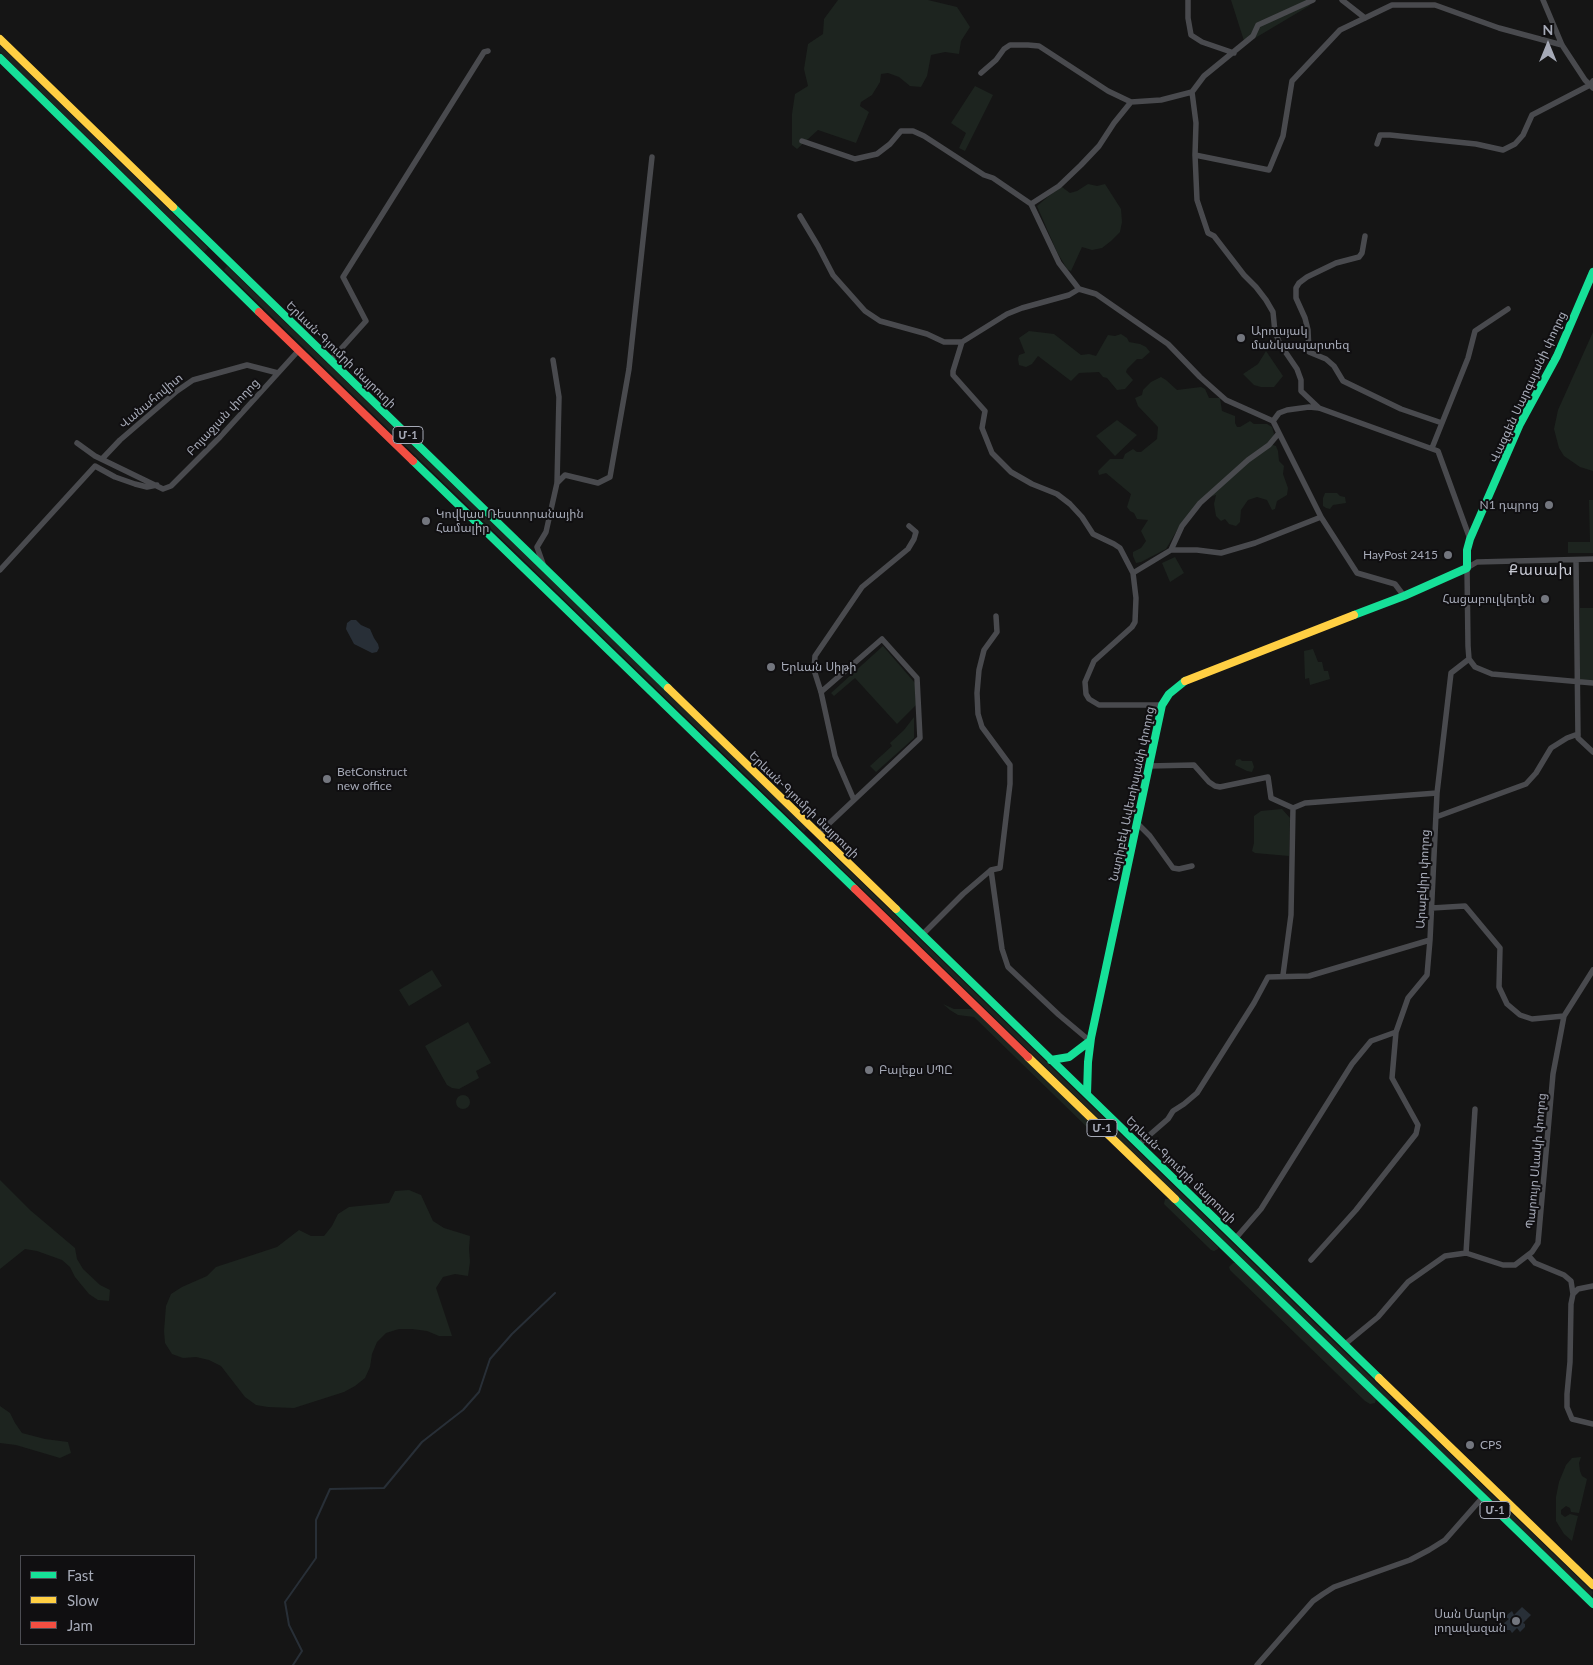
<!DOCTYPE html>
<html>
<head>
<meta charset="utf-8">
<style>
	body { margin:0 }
	#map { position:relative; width:1593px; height:1665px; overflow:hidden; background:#151515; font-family:Lato,sans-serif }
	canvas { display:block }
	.legend { position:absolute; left:20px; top:1555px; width:175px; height:90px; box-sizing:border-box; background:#100f11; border:1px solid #4c4d53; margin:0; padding:6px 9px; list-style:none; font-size:15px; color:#a6aab7 }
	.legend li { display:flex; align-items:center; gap:10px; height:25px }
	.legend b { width:25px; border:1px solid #4c4d53 }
	.north { position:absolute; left:1523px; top:20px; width:50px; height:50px; -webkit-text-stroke:4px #100f11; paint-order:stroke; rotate:0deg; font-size:14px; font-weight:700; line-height:20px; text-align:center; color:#a6aab7 }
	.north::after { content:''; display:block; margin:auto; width:18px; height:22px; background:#a6aab7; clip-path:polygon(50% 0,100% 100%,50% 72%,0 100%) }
</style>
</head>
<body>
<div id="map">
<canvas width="1593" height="1665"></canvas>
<ul class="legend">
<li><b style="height:6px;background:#16e098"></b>Fast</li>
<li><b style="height:6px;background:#ffcf43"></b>Slow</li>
<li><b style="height:6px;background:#f24e42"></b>Jam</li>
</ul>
<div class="north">N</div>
</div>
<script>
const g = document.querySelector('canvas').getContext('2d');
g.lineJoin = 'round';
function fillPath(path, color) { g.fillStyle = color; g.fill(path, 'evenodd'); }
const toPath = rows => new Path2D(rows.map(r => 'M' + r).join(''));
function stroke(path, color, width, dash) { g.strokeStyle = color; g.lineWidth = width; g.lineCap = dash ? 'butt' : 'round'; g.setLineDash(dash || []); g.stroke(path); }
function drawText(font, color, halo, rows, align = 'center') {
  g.font = font + ' Lato,"Noto Sans Armenian",sans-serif'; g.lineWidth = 4; g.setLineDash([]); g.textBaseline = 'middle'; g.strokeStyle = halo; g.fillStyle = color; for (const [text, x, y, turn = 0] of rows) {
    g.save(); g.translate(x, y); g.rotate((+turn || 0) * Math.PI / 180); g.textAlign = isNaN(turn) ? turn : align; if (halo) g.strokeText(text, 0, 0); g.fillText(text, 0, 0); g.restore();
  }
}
const green = toPath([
	[838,0,928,0,957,7,970,27,961,41,959,54,945,52,931,55,927,76,921,87,910,86,899,77,888,73,881,74,880,82,872,95,861,102,860,106,869,112,856,143,818,130,797,149,792,145,792,114,795,94,808,86,804,69,808,44,823,34,824,19],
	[1231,0,1314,0,1309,6,1245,44],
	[0,45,208,248,204,252,0,52],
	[975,86,993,95,965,151,959,148,966,133,951,123],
	[1088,184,1097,186,1105,184,1121,209,1122,222,1120,232,1111,241,1102,248,1092,250,1082,247,1071,271,1067,269,1057,252,1037,206,1050,195,1062,187,1070,193,1077,191],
	[227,266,807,828,804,832,224,270],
	[1029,331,1054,334,1081,355,1089,354,1096,356,1108,335,1115,336,1121,334,1127,338,1129,342,1140,344,1146,347,1150,352,1142,359,1137,359,1127,369,1126,372,1133,380,1125,389,1117,390,1107,378,1103,377,1099,372,1079,373,1071,381,1038,356,1032,364,1026,367,1019,365,1018,359,1019,355,1025,353,1019,338],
	[1593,332,1593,471,1580,467,1564,456,1559,448,1554,429,1558,410],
	[1266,351,1283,376,1274,387,1261,387,1254,385,1243,374,1258,364],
	[1161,377,1166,380,1177,390,1201,387,1205,389,1209,398,1220,398,1222,411,1235,416,1235,423,1237,427,1240,427,1250,421,1254,424,1267,424,1272,427,1274,434,1273,445,1276,446,1278,451,1279,461,1284,466,1283,474,1288,488,1287,495,1277,501,1275,509,1272,510,1267,500,1257,497,1248,500,1241,510,1240,522,1236,526,1229,524,1225,519,1221,521,1216,516,1214,504,1216,495,1200,500,1179,527,1166,549,1141,562,1136,563,1133,556,1133,552,1141,548,1146,541,1141,531,1148,520,1137,519,1134,513,1130,511,1127,507,1131,494,1106,473,1099,475,1098,471,1110,459,1123,459,1125,454,1133,449,1137,452,1141,452,1157,439,1158,427,1138,406,1135,398,1142,395,1143,390,1151,382],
	[1117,420,1137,435,1115,456,1096,436],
	[1325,493,1337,493,1340,496,1345,497,1346,503,1333,505,1330,509,1326,508,1323,506,1323,498],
	[1589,500,1593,500,1593,553,1568,553,1568,542,1590,542],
	[1175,557,1184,573,1170,582,1162,563],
	[1580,608,1593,608,1593,683,1579,682],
	[883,646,915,683,916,705,897,724,855,678,834,696,831,693],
	[1313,649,1318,662,1322,662,1324,671,1328,671,1330,679,1310,685,1309,678,1305,679,1304,651],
	[914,717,914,738,876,772,870,766,892,746,890,743,904,730],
	[1240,759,1242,761,1252,761,1254,767,1252,772,1247,771,1235,765,1236,760],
	[1282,809,1290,818,1289,856,1255,853,1252,851,1254,843,1254,816,1261,811],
	[820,842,1392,1398,1389,1401,819,847],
	[432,970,442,986,409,1006,399,990],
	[943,1004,954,1009,975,1009,1091,1124,1094,1134,974,1017,958,1015,950,1010],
	[468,1022,491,1063,476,1071,479,1078,459,1089,452,1088,447,1085,425,1046],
	'456 1102a7 7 0 1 1 14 0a7 7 0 1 1-14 0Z',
	[0,1180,30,1210,75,1248,77,1259,83,1269,100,1285,110,1290,109,1301,98,1300,89,1294,75,1277,70,1267,62,1260,37,1251,25,1249,0,1269],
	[409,1190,421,1195,433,1221,444,1228,470,1236,469,1249,470,1262,468,1276,455,1274,443,1277,436,1288,452,1336,439,1336,427,1331,412,1329,399,1329,386,1333,377,1342,372,1354,370,1367,365,1378,355,1386,344,1392,294,1408,268,1407,256,1405,245,1397,221,1366,209,1360,196,1357,183,1358,172,1354,165,1343,164,1331,166,1306,171,1294,182,1287,207,1276,216,1267,277,1247,299,1230,311,1236,324,1236,332,1226,338,1214,349,1207,389,1203,395,1191],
	[1165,1199,1169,1199,1218,1247,1218,1249,1214,1251,1211,1250,1164,1204],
	[1233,1263,1236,1263,1376,1399,1375,1403,1370,1404,1365,1401,1234,1274,1230,1270,1229,1267],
	[0,1406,10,1413,15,1423,22,1433,45,1439,68,1442,71,1453,60,1458,16,1445,0,1443],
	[1410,1415,1593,1592,1591,1597,1406,1418],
	[1581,1457,1579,1463,1580,1471,1582,1476,1587,1479,1579,1513,1571,1512,1570,1508,1566,1506,1561,1510,1561,1514,1565,1517,1570,1514,1578,1516,1572,1541,1564,1534,1556,1521,1556,1497,1559,1482,1566,1465,1572,1458]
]);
const water = toPath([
	[351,620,356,620,361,625,370,629,374,638,378,644,379,648,377,652,372,653,354,644,346,629,347,623],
	[1522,1607,1531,1615,1523,1623,1525,1624,1525,1627,1520,1632,1517,1628,1512,1633,1510,1630,1505,1630,1506,1626,1504,1623,1509,1619,1506,1617,1508,1614,1512,1611,1514,1615]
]);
const stream = toPath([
	[293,1665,302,1651,289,1625,285,1602,316,1558,316,1520,330,1489,384,1488,422,1442,463,1410,479,1392,490,1359,512,1334,555,1293]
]);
const street = toPath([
	[1188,0,1188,18,1191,35,1202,42,1234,53],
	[1342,0,1365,18],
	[1543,0,1562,45,1585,80,1593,88],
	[981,73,996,60,1004,49,1010,45,1028,45,1039,46,1108,91,1131,102,1161,100,1192,92,1204,76,1253,36,1258,25,1313,0],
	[1192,92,1196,123,1195,155,1197,200,1208,233,1214,236,1244,275,1256,287,1266,300,1273,312,1275,332,1280,344,1297,369,1301,380,1301,391,1319,408],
	[802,141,855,159,877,154,890,144,901,131,913,131,924,136,984,175,993,178,1031,204],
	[1377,144,1380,135,1390,135,1476,144,1503,150,1515,144,1523,135,1532,115,1590,85,1593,81],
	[1195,155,1269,170,1283,136,1292,81,1340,30,1392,5,1435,5,1499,28,1562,45],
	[800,216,818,246,833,275,865,311,880,321,927,334,944,342,962,342],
	[1365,236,1362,253,1359,257,1336,263,1307,277,1299,283,1296,288,1296,298,1305,318,1308,330,1309,352,1326,359,1334,366,1343,381,1401,409,1442,423],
	[1079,289,1069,295,1022,308,1007,314,962,342,953,371,953,375,985,411,982,428,992,453,1011,472,1032,484,1057,494,1070,504,1082,517,1093,534,1114,544,1120,548,1133,573],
	[1079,289,1059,263,1031,204,1059,186,1081,165,1099,146,1114,123,1131,102],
	[1079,289,1096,294,1168,344,1200,377,1226,400,1273,421],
	[330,361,366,321,343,277,484,52,488,51],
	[1273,421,1279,413,1287,410,1309,407,1319,408,1438,451,1470,539],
	[1273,421,1321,517,1357,573,1395,584,1404,596],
	[77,443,95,456,163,489,171,486,220,437,299,350],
	[1432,448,1468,358,1475,331,1508,309],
	[102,459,120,440,177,391,193,380,247,365,278,373],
	[557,483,565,475,598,483,610,477,629,369,652,157],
	[1171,550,1182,526,1200,503,1248,460,1269,445,1279,433],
	[1593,559,1477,562,1467,568,1468,646,1469,659,1475,667,1492,674,1593,683],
	[1576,560,1578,738,1593,752],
	[543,564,537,547,546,532,557,483,559,397,553,360],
	[0,570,95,466,115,477,135,484,147,487,157,485],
	[821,692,882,639,917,678,920,738,854,800],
	[1162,705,1099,705,1089,699,1086,694,1085,682,1094,661,1132,627,1135,622,1136,598,1133,573,1171,550,1197,550,1221,553,1255,543,1321,517],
	[1148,766,1194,765,1209,782,1215,786,1220,787,1268,777,1271,798,1293,808,1305,803,1437,793],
	[1436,817,1526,784,1536,773,1551,748,1567,738,1578,734],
	[1137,823,1150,836,1173,868,1179,869,1192,866],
	[818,834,854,800,835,756,821,692,814,670,815,656,862,587,908,549,914,539,916,532,909,526],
	[991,870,1002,949,1008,967,1059,1015,1090,1041],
	[1432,908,1465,906,1500,948,1499,987,1507,1004,1520,1015,1532,1019,1564,1016],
	[922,935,963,894,991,870,1000,868,1010,784,1010,765,982,727,978,714,977,693,979,670,984,650,997,632,996,616],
	[1283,975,1291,915,1293,808],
	[1138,1145,1168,1119,1173,1111,1184,1104,1197,1093,1254,1003,1268,977,1309,976,1430,940,1437,793,1451,673,1469,659],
	[1235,1239,1261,1209,1352,1064,1371,1041,1396,1032,1408,998,1427,975,1430,940],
	[1466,1253,1475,1109],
	[1528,1255,1535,1263,1564,1275,1571,1281,1573,1294],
	[1311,1260,1356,1210,1416,1134,1418,1125,1392,1078,1396,1032],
	[1593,1286,1578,1289,1573,1294,1571,1304,1570,1362,1567,1394,1567,1407,1572,1419,1593,1424],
	[1344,1345,1378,1317,1408,1282,1445,1256,1466,1253,1503,1265,1515,1265,1532,1252,1538,1243,1553,1074,1564,1016,1593,970],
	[1257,1665,1313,1601,1323,1594,1334,1587,1410,1560,1429,1550,1445,1540,1482,1498]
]);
const fast = toPath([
	[0,58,259,312],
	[173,207,668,688],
	[413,461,855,889],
	[1354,615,1404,596,1467,568,1467,550,1470,539,1520,424,1557,356,1593,272],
	[896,909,1379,1378],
	[1051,1060,1069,1057,1090,1041],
	[1087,1094,1088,1062,1091,1038,1162,705,1169,694,1185,681],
	[1175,1199,1593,1604]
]);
const slow = toPath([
	[0,39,173,207],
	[1185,681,1354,615],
	[668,688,896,909],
	[1028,1057,1175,1199],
	[1379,1378,1593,1585]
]);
const jam = toPath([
	[259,312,413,461],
	[855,889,1028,1057]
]);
const markers = [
	[1241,338,5,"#73767e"],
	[1549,505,5,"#73767e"],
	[426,521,5,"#73767e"],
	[1448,555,5,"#73767e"],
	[1545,599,5,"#73767e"],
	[771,667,5,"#73767e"],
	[327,779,5,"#73767e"],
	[869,1070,5,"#73767e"],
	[1470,1445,5,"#73767e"],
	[1516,1621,5,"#73767e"]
];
const shields = [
	[408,435,30],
	[1102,1128,30],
	[1495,1510,30]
];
const shieldNames = [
	["Մ-1",408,435],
	["Մ-1",1102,1128],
	["Մ-1",1495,1510]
];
const poiNames = [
	["Արուսյակ",1251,331],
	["մանկապարտեզ",1251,345],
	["N1 դպրոց",1539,505,"right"],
	["Կովկաս Ռեստորանային",436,514],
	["Համալիր",436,528],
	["HayPost 2415",1438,555,"right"],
	["Հացաբուլկեղեն",1535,599,"right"],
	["Երևան Սիթի",781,667],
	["BetConstruct",337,772],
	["new office",337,786],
	["Բալեքս ՍՊԸ",879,1070],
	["CPS",1480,1445],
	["Սան Մարկո",1506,1614,"right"],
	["լողավազան",1506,1628,"right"]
];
const streetNames = [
	["Երևան-Գյումրի մայրուղի",341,355,44],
	["Վազգեն Սարգսյանի փողոց",1528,387,-65],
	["Վանահովիտ",151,401,-40],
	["Բոյաջյան փողոց",223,417,-47],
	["Նարիբեկ Ավետիսյանի փողոց",1132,794,-78],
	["Երևան-Գյումրի մայրուղի",804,805,44],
	["Արաբկիր փողոց",1423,879,-87],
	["Պարույր Սևակի փողոց",1536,1161,-85],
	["Երևան-Գյումրի մայրուղի",1181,1170,44]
];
const quarterNames = [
	["Քասախ",1541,570]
];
fillPath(green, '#1d241f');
fillPath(water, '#282f37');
stroke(stream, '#282f37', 2);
stroke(street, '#494a4e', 5.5);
stroke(fast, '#16e098', 8);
stroke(slow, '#ffcf43', 8);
stroke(jam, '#f24e42', 8);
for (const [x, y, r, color] of markers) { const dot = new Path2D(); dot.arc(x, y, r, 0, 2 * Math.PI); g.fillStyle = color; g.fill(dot); stroke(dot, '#100f11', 2); }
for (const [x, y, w] of shields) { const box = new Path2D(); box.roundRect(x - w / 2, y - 8.5, w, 17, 4); g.fillStyle = '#100f11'; g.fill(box); stroke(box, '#a6aab7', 1); }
drawText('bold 11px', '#a6aab7', null, shieldNames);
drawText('12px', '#a6aab7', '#100f11', poiNames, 'left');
drawText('12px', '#a6aab7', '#100f11', streetNames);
g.letterSpacing = '1px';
drawText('15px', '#c7c9d3', '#100f11', quarterNames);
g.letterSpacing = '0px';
</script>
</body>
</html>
